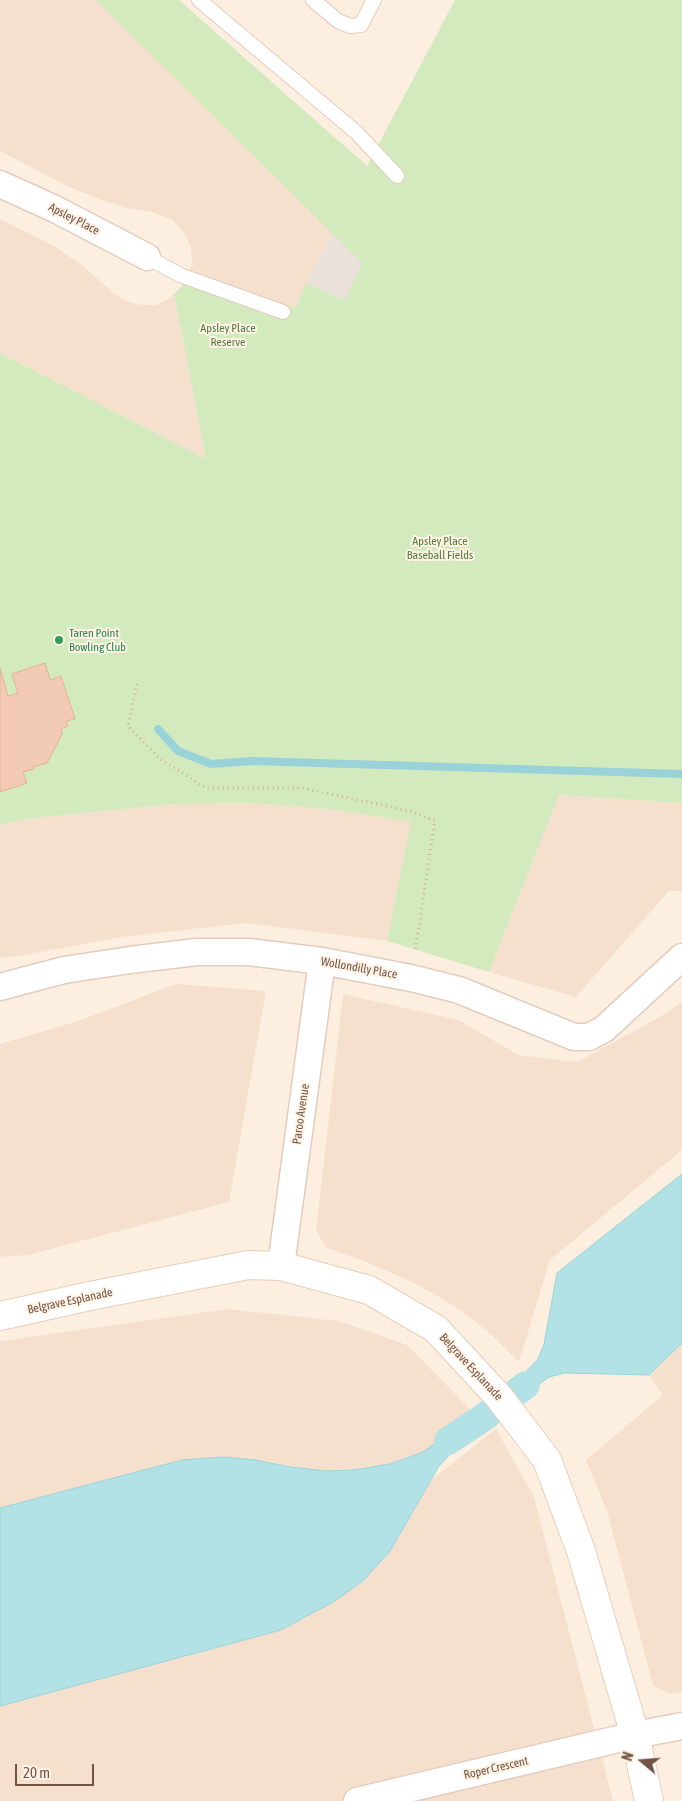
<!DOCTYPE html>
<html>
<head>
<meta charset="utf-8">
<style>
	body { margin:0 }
	#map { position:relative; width:682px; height:1801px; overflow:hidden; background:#fdefdf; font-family:"Asap Condensed",sans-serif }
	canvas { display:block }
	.north { position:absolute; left:617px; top:1736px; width:50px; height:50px; -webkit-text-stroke:4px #fff3e5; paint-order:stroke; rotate:288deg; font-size:14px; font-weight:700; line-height:20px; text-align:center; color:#735346 }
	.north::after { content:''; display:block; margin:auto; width:18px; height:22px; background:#735346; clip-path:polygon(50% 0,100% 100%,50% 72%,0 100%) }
	.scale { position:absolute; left:15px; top:1764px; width:79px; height:22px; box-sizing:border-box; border:2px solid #735346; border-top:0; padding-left:6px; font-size:15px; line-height:18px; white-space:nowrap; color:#735346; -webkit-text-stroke:4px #fff3e5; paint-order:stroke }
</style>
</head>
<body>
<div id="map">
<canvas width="682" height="1801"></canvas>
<div class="north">N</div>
<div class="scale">20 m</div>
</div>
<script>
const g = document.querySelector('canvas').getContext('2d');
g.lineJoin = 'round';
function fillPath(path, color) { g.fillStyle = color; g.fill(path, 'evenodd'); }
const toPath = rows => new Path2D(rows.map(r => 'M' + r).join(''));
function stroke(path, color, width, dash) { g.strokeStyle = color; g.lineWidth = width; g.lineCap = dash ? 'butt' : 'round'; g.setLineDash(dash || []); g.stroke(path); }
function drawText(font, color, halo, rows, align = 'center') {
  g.font = font + ' "Asap Condensed",sans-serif'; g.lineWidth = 4; g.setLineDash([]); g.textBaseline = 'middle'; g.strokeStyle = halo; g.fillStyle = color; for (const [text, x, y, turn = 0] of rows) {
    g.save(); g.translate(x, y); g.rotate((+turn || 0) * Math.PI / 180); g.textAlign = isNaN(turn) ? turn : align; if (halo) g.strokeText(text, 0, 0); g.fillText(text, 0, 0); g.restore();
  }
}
const residential = toPath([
	[0,0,96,0,332,233,295,308,188,274,192,262,191,247,183,231,171,219,151,212,123,207,98,199,69,187,0,151],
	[0,219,54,246,83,266,117,296,129,302,143,305,155,305,167,300,174,294,206,459,0,353],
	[559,795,682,803,682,891,669,891,576,997,489,972],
	[253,803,335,810,412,822,387,941,246,923,122,937,25,955,0,958,0,825,24,819,174,804],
	[176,984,266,991,229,1202,28,1255,0,1257,0,1044,78,1021],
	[343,994,459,1020,518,1055,577,1062,658,1018,682,1002,682,1150,550,1260,519,1362,493,1336,463,1312,437,1296,414,1283,364,1261,327,1248,316,1231],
	[228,1309,339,1321,407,1345,475,1414,423,1452,390,1464,354,1470,325,1471,290,1467,255,1460,223,1457,182,1460,0,1508,0,1341],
	[682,1343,682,1692,669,1694,653,1685,607,1511,586,1460,663,1395,649,1375],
	[496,1429,534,1497,613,1801,0,1801,0,1706,281,1630,335,1601,364,1580,390,1551,431,1480]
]);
const industrial = toPath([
	[332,233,362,263,344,302,307,283]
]);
const green = toPath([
	[96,0,179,0,367,166,455,0,682,0,682,803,559,795,489,972,387,941,411,822,335,810,253,803,174,804,24,819,0,825,0,353,206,459,174,294,182,286,188,274,295,308,307,283,344,301,362,263]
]);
const water = toPath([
	[682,1174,682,1343,649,1375,565,1373,549,1377,531,1390,520,1378,538,1359,544,1344,557,1273,682,1174],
	[475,1414,486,1426,450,1454,439,1466,390,1551,364,1580,335,1601,281,1630,0,1706,0,1508,182,1460,223,1457,255,1460,290,1467,325,1471,354,1470,390,1464,423,1452,475,1414]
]);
const stream = toPath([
	[158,729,178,751,211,764,252,761,682,774]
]);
const canal = toPath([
	[448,1441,480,1420,526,1385]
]);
const building = toPath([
	[45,663,50,680,61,676,75,719,66,721,68,726,61,729,62,734,47,763,33,767,34,769,23,772,27,783,0,792,0,668,8,696,18,693,12,674,45,663]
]);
const path = toPath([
	[137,684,128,726,159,758,206,788,302,788,414,812,435,821,415,952]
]);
const lane = toPath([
	[199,0,357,133,397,176],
	[313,0,338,21,350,26,361,25,374,0],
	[147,257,180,275,283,312]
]);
const street = toPath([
	[0,184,55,209,147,257],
	[0,987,64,970,130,960,196,952,249,952,322,961,411,978,459,990,574,1037,589,1037,604,1029,682,957],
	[281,1266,322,961],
	[357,1801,635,1735,682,1726]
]);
const secondary = toPath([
	[0,1316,85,1297,248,1265,281,1266,369,1290,436,1329,499,1397,547,1460,581,1551,635,1735,649,1801]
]);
const markers = [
	[59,640,5,"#2e9e5b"]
];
const streetNames = [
	["Apsley Place",74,219,27],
	["Wollondilly Place",359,968,10],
	["Paroo Avenue",301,1114,-82],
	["Belgrave Esplanade",70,1301,-12],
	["Belgrave Esplanade",471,1367,47],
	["Roper Crescent",496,1768,-13]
];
const parkNames = [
	["Apsley Place",228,328],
	["Reserve",228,342],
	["Apsley Place",440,541],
	["Baseball Fields",440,555]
];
const leisureNames = [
	["Taren Point",69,633],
	["Bowling Club",69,647]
];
fillPath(residential, '#f5e0cd');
fillPath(industrial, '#ebe1db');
fillPath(green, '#d2eabd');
fillPath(water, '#b3e2e6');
stroke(water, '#99d3d9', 1);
stroke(stream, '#99d3d9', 8);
stroke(canal, '#b3e2e6', 28);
fillPath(building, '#f3cab5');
stroke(building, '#e6af95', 1);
stroke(lane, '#e3ccbe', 16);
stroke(street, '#e3ccbe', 29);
stroke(secondary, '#e8cdba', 30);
stroke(path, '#d7ad99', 3, [1, 4]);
stroke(lane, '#fff', 14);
stroke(street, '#fff', 26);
stroke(secondary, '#fff', 28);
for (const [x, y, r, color] of markers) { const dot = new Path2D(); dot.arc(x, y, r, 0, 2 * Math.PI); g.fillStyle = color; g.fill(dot); stroke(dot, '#fff3e5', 2); }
drawText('12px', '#735346', '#fff3e5', streetNames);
drawText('12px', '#547a3e', '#fff3e5', parkNames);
drawText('12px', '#27864d', '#fff3e5', leisureNames, 'left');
</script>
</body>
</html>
